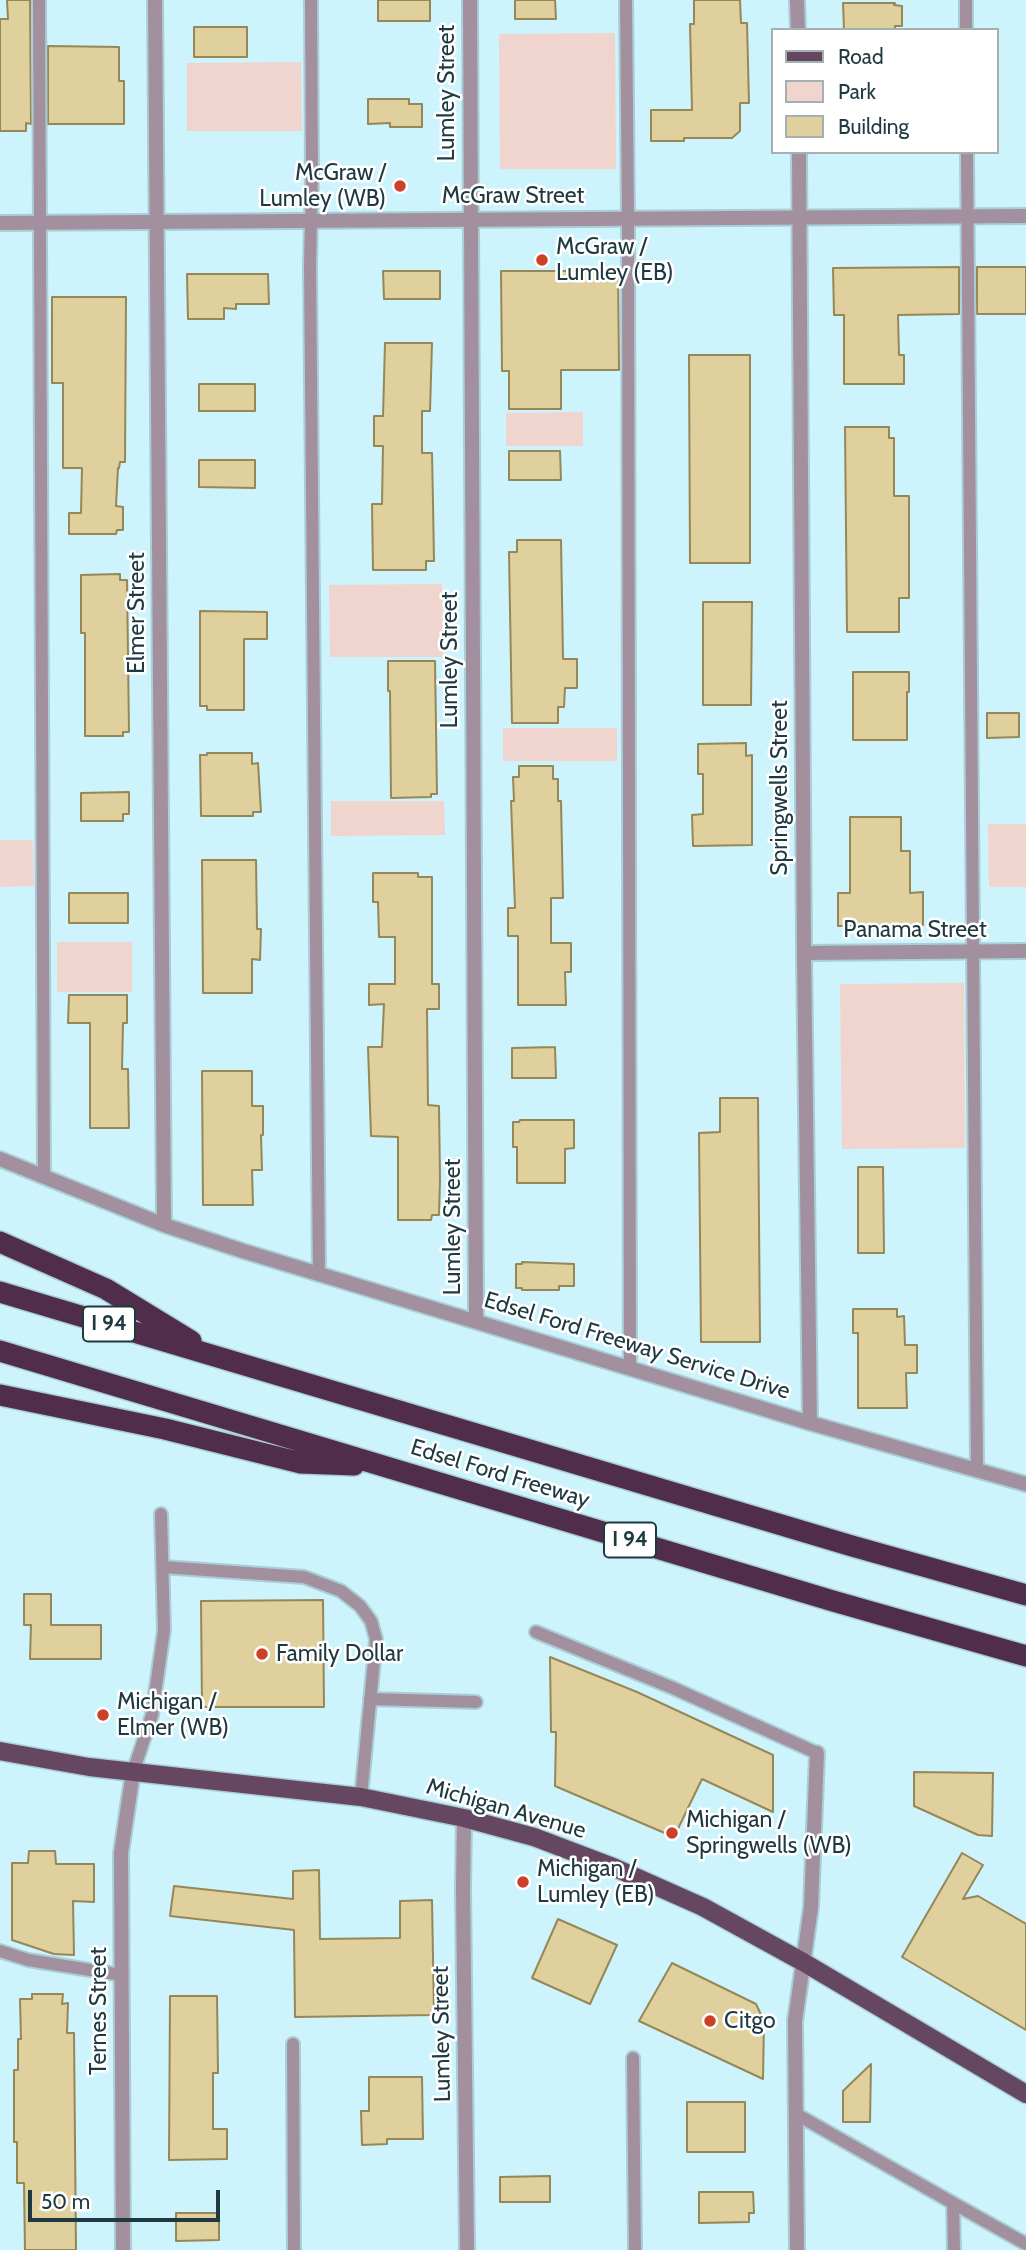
<!DOCTYPE html>
<html>
<head>
<meta charset="utf-8">
<style>
	body { margin:0 }
	#map { position:relative; width:1026px; height:2250px; overflow:hidden; background:#cdf3fc; font-family:Cabin,sans-serif }
	canvas { display:block }
	.legend { position:absolute; left:771px; top:28px; width:228px; height:126px; box-sizing:border-box; background:#fff; border:2px solid #a5b0b2; margin:0; padding:9px 12px; list-style:none; font-size:21px; color:#1e393f }
	.legend li { display:flex; align-items:center; gap:14px; height:35px }
	.legend b { width:35px; border:2px solid #a5b0b2 }
	.scale { position:absolute; left:28px; top:2190px; width:192px; height:32px; box-sizing:border-box; border:4px solid #1e393f; border-top:0; padding-left:9px; font-size:21px; line-height:24px; white-space:nowrap; color:#1e393f; -webkit-text-stroke:5px #fff; paint-order:stroke }
</style>
</head>
<body>
<div id="map">
<canvas width="1026" height="2250"></canvas>
<ul class="legend">
<li><b style="height:9px;background:#664761"></b>Road</li>
<li><b style="height:19px;background:#f0d4ce"></b>Park</li>
<li><b style="height:19px;background:#e0d09d"></b>Building</li>
</ul>
<div class="scale">50 m</div>
</div>
<script>
const g = document.querySelector('canvas').getContext('2d');
g.lineJoin = 'round';
function fillPath(path, color) { g.fillStyle = color; g.fill(path, 'evenodd'); }
const toPath = rows => new Path2D(rows.map(r => 'M' + r).join(''));
function stroke(path, color, width, dash) { g.strokeStyle = color; g.lineWidth = width; g.lineCap = dash ? 'butt' : 'round'; g.setLineDash(dash || []); g.stroke(path); }
function drawText(font, color, halo, rows, align = 'center') {
  g.font = font + ' Cabin,sans-serif'; g.lineWidth = 5; g.setLineDash([]); g.textBaseline = 'middle'; g.strokeStyle = halo; g.fillStyle = color; for (const [text, x, y, turn = 0] of rows) {
    g.save(); g.translate(x, y); g.rotate((+turn || 0) * Math.PI / 180); g.textAlign = isNaN(turn) ? turn : align; if (halo) g.strokeText(text, 0, 0); g.fillText(text, 0, 0); g.restore();
  }
}
const green = toPath([
	[615,33,616,169,500,169,499,34],
	[301,62,302,131,187,131,187,63],
	[583,412,583,446,506,446,506,413],
	[442,584,443,657,330,657,329,585],
	[503,728,617,728,617,761,503,761],
	[331,801,444,801,445,835,331,836],
	[988,824,1026,824,1026,887,989,887],
	[0,840,33,840,34,886,0,887],
	[57,942,132,942,132,992,57,992],
	[964,983,965,1148,842,1149,840,984]
]);
const building = toPath([
	[7,0,30,0,31,124,26,123,26,131,0,131,0,19,8,19,7,0],
	[378,0,430,0,430,21,378,21,378,0],
	[515,0,555,0,556,19,515,19,515,0],
	[694,0,740,0,741,23,747,23,749,103,740,103,740,131,732,138,684,138,684,141,651,141,651,110,692,110,690,24,694,24,694,0],
	[843,3,895,3,894,5,902,6,902,26,895,26,895,30,844,30,843,3],
	[194,27,247,27,247,57,194,57,194,27],
	[48,46,119,47,119,81,124,81,124,124,48,124,48,46],
	[368,99,409,99,409,104,422,104,422,127,390,127,390,123,368,124,368,99],
	[959,267,959,314,898,315,899,355,904,355,904,384,844,384,844,315,834,315,833,268,959,267],
	[977,267,1026,267,1026,314,977,314,977,267],
	[383,271,440,271,440,299,384,299,383,271],
	[501,271,618,271,619,370,561,370,561,409,509,409,509,371,502,371,501,271],
	[187,274,268,274,269,304,236,304,236,309,224,308,224,319,188,319,187,274],
	[52,297,126,297,125,462,120,462,119,468,118,468,116,506,123,507,123,530,117,530,116,534,69,534,69,513,81,513,82,468,63,468,63,383,52,383,52,297],
	[385,343,432,343,430,411,422,411,422,453,432,453,433,503,434,561,426,561,426,570,373,570,372,504,382,504,383,446,374,446,374,416,383,416,385,343],
	[689,355,750,355,750,563,690,563,689,355],
	[199,384,255,384,255,411,199,411,199,384],
	[845,427,889,427,889,438,894,438,894,496,909,496,909,598,899,598,899,632,847,632,845,427],
	[509,451,560,451,561,480,509,480,509,451],
	[199,460,255,460,255,488,199,487,199,460],
	[517,540,561,540,563,659,577,659,577,688,565,688,564,707,558,707,558,723,512,723,509,552,517,552,517,540],
	[120,574,120,580,127,580,129,732,123,732,123,736,85,736,85,633,81,633,81,575,120,574],
	[703,602,752,602,751,705,703,705,703,602],
	[200,611,267,612,267,639,244,639,244,710,207,710,207,706,200,706,200,611],
	[388,661,435,661,437,794,431,794,431,797,391,798,390,691,388,691,388,661],
	[853,672,909,672,909,692,907,692,907,740,853,740,853,672],
	[987,713,1019,713,1019,737,987,738,987,713],
	[746,743,746,756,752,755,752,845,693,846,692,815,703,814,703,774,698,774,698,744,746,743],
	[207,753,252,753,252,764,258,763,261,812,253,812,253,816,201,816,200,755,207,755,207,753],
	[519,766,553,766,553,779,558,779,558,801,561,801,563,898,551,898,551,943,571,943,571,972,565,972,566,1005,518,1005,518,936,508,936,508,908,515,908,511,801,514,801,513,777,519,777,519,766],
	[129,792,129,814,123,814,123,821,81,821,81,793,129,792],
	[850,817,901,817,901,851,910,851,910,893,923,892,923,925,838,926,838,893,850,893,850,817],
	[202,860,256,860,257,929,261,929,260,960,252,959,252,993,203,993,202,860],
	[373,873,418,873,418,877,432,877,432,984,439,984,439,1009,427,1009,428,1105,439,1106,440,1180,439,1215,432,1215,431,1220,398,1220,398,1137,371,1136,368,1047,382,1047,384,1004,369,1005,369,984,395,984,395,937,379,937,378,902,373,902,373,873],
	[69,893,128,893,128,923,69,923,69,893],
	[69,995,127,995,127,1023,123,1023,122,1069,128,1069,129,1128,90,1128,90,1023,68,1023,69,995],
	[555,1047,556,1078,512,1078,512,1048,555,1047],
	[202,1071,252,1071,252,1106,263,1106,263,1135,261,1135,262,1170,252,1170,253,1205,203,1205,202,1071],
	[720,1098,758,1098,760,1342,701,1342,699,1133,720,1132,720,1098],
	[520,1120,574,1120,574,1148,565,1149,565,1183,517,1183,517,1147,513,1147,513,1122,519,1122,520,1120],
	[858,1167,883,1167,884,1253,858,1253,858,1167],
	[522,1262,574,1264,574,1286,559,1286,559,1290,522,1290,522,1288,516,1288,516,1264,522,1264,522,1262],
	[853,1309,897,1309,897,1317,904,1316,905,1345,917,1345,917,1373,906,1373,907,1408,858,1408,858,1333,853,1333,853,1309],
	[24,1594,51,1594,51,1625,101,1625,101,1659,30,1659,31,1625,24,1625,24,1594],
	[323,1600,324,1707,202,1707,201,1601,323,1600],
	[550,1657,637,1692,773,1755,773,1812,702,1779,674,1837,555,1786,556,1732,551,1732,550,1657],
	[914,1772,993,1773,992,1836,978,1835,914,1806,914,1772],
	[29,1851,55,1851,56,1864,94,1864,94,1902,73,1901,74,1955,54,1954,12,1940,12,1863,28,1863,29,1851],
	[962,1853,983,1865,963,1899,978,1896,1026,1924,1026,2030,902,1957,962,1853],
	[319,1870,320,1939,400,1938,400,1901,432,1900,434,2015,295,2017,294,1930,170,1916,174,1886,293,1899,293,1871,319,1870],
	[558,1919,617,1945,590,2004,532,1978,558,1919],
	[672,1963,756,2004,764,2021,763,2079,639,2021,672,1963],
	[32,1994,63,1994,62,2004,68,2003,67,2033,74,2033,76,2250,25,2250,24,2183,17,2183,17,2142,14,2142,14,2070,18,2070,18,2039,21,2039,20,1999,32,1999,32,1994],
	[170,1996,217,1996,218,2073,213,2073,213,2129,227,2129,227,2159,169,2160,170,1996],
	[871,2064,870,2122,843,2122,843,2091,871,2064],
	[369,2077,422,2077,423,2139,387,2139,387,2144,362,2145,361,2111,369,2111,369,2077],
	[687,2102,745,2102,745,2152,687,2152,687,2102],
	[550,2176,550,2202,500,2202,500,2177,550,2176],
	[699,2192,753,2192,754,2213,749,2213,749,2222,699,2223,699,2192],
	[176,2213,219,2213,219,2240,176,2241,176,2213]
]);
const service = toPath([
	[39,0,44,1177],
	[311,0,312,175,310,266,319,1275],
	[626,0,628,218,630,1369],
	[966,0,966,30],
	[967,152,977,1470],
	[163,1567,304,1577,341,1591,360,1606,371,1621,376,1639,361,1797],
	[536,1632,673,1688,817,1753],
	[370,1699,476,1702],
	[133,1772,152,1715,164,1630,161,1514],
	[0,1951,28,1960,121,1975],
	[293,2044,294,2250],
	[633,2058,635,2250],
	[796,2114,953,2203],
	[954,2250,953,2203,1026,2244]
]);
const minor = toPath([
	[155,0,164,1225],
	[470,0,476,1320],
	[797,0,798,30],
	[799,152,804,953,810,1423],
	[804,953,1026,951],
	[0,1159,164,1225,243,1251,810,1423,1026,1484],
	[464,1818,463,1888,467,2250],
	[123,2250,121,1853,133,1772],
	[797,2250,795,2021,811,1907,817,1753]
]);
const tertiary = toPath([
	[0,223,1026,216]
]);
const primary = toPath([
	[0,1751,89,1767,361,1797,464,1818,534,1837,613,1867,703,1907,803,1962,1026,2094]
]);
const motorway = toPath([
	[0,1242,106,1289,191,1341],
	[0,1292,852,1546,1026,1595],
	[0,1351,833,1601,1026,1656],
	[0,1395,165,1429,301,1463,354,1465]
]);
const markers = [
	[400,186,7,"#cb4027"],
	[542,260,7,"#cb4027"],
	[262,1654,7,"#cb4027"],
	[103,1715,7,"#cb4027"],
	[672,1833,7,"#cb4027"],
	[523,1882,7,"#cb4027"],
	[710,2021,7,"#cb4027"]
];
const shields = [
	[109,1324,52],
	[630,1540,52]
];
const shieldNames = [
	["I 94",109,1324],
	["I 94",630,1540]
];
const streetNames = [
	["Lumley Street",447,93,-90],
	["McGraw Street",513,196],
	["Elmer Street",137,613,-90],
	["Lumley Street",450,660,-90],
	["Springwells Street",780,788,-90],
	["Panama Street",915,930],
	["Lumley Street",453,1227,-90],
	["Edsel Ford Freeway Service Drive",637,1346,17],
	["Edsel Ford Freeway",500,1474,17],
	["Michigan Avenue",506,1809,16],
	["Ternes Street",99,2011,-90],
	["Lumley Street",442,2034,-91]
];
const poiNames = [
	["McGraw /",386,173,"right"],
	["Lumley (WB)",386,199,"right"],
	["McGraw /",556,247],
	["Lumley (EB)",556,273],
	["Family Dollar",276,1654],
	["Michigan /",117,1702],
	["Elmer (WB)",117,1728],
	["Michigan /",686,1820],
	["Springwells (WB)",686,1846],
	["Michigan /",537,1869],
	["Lumley (EB)",537,1895],
	["Citgo",724,2021]
];
fillPath(green, '#f0d4ce');
fillPath(building, '#e0d09d');
stroke(building, '#968756', 2);
stroke(service, '#aaced6', 16);
stroke(minor, '#aaced6', 18);
stroke(tertiary, '#aaced6', 18);
stroke(primary, '#aaced6', 21);
stroke(motorway, '#aaced6', 24);
stroke(service, '#a3909f', 12);
stroke(minor, '#a3909f', 14);
stroke(tertiary, '#a3909f', 14);
stroke(primary, '#664761', 18);
stroke(motorway, '#502d4b', 21);
for (const [x, y, r, color] of markers) { const dot = new Path2D(); dot.arc(x, y, r, 0, 2 * Math.PI); g.fillStyle = color; g.fill(dot); stroke(dot, '#fff', 2.5); }
for (const [x, y, w] of shields) { const box = new Path2D(); box.roundRect(x - w / 2, y - 17.5, w, 35, 5); g.fillStyle = '#fff'; g.fill(box); stroke(box, '#1e393f', 2); }
drawText('bold 21px', '#1e393f', null, shieldNames);
drawText('23px', '#1e393f', '#fff', streetNames);
drawText('23px', '#1e393f', '#fff', poiNames, 'left');
</script>
</body>
</html>
